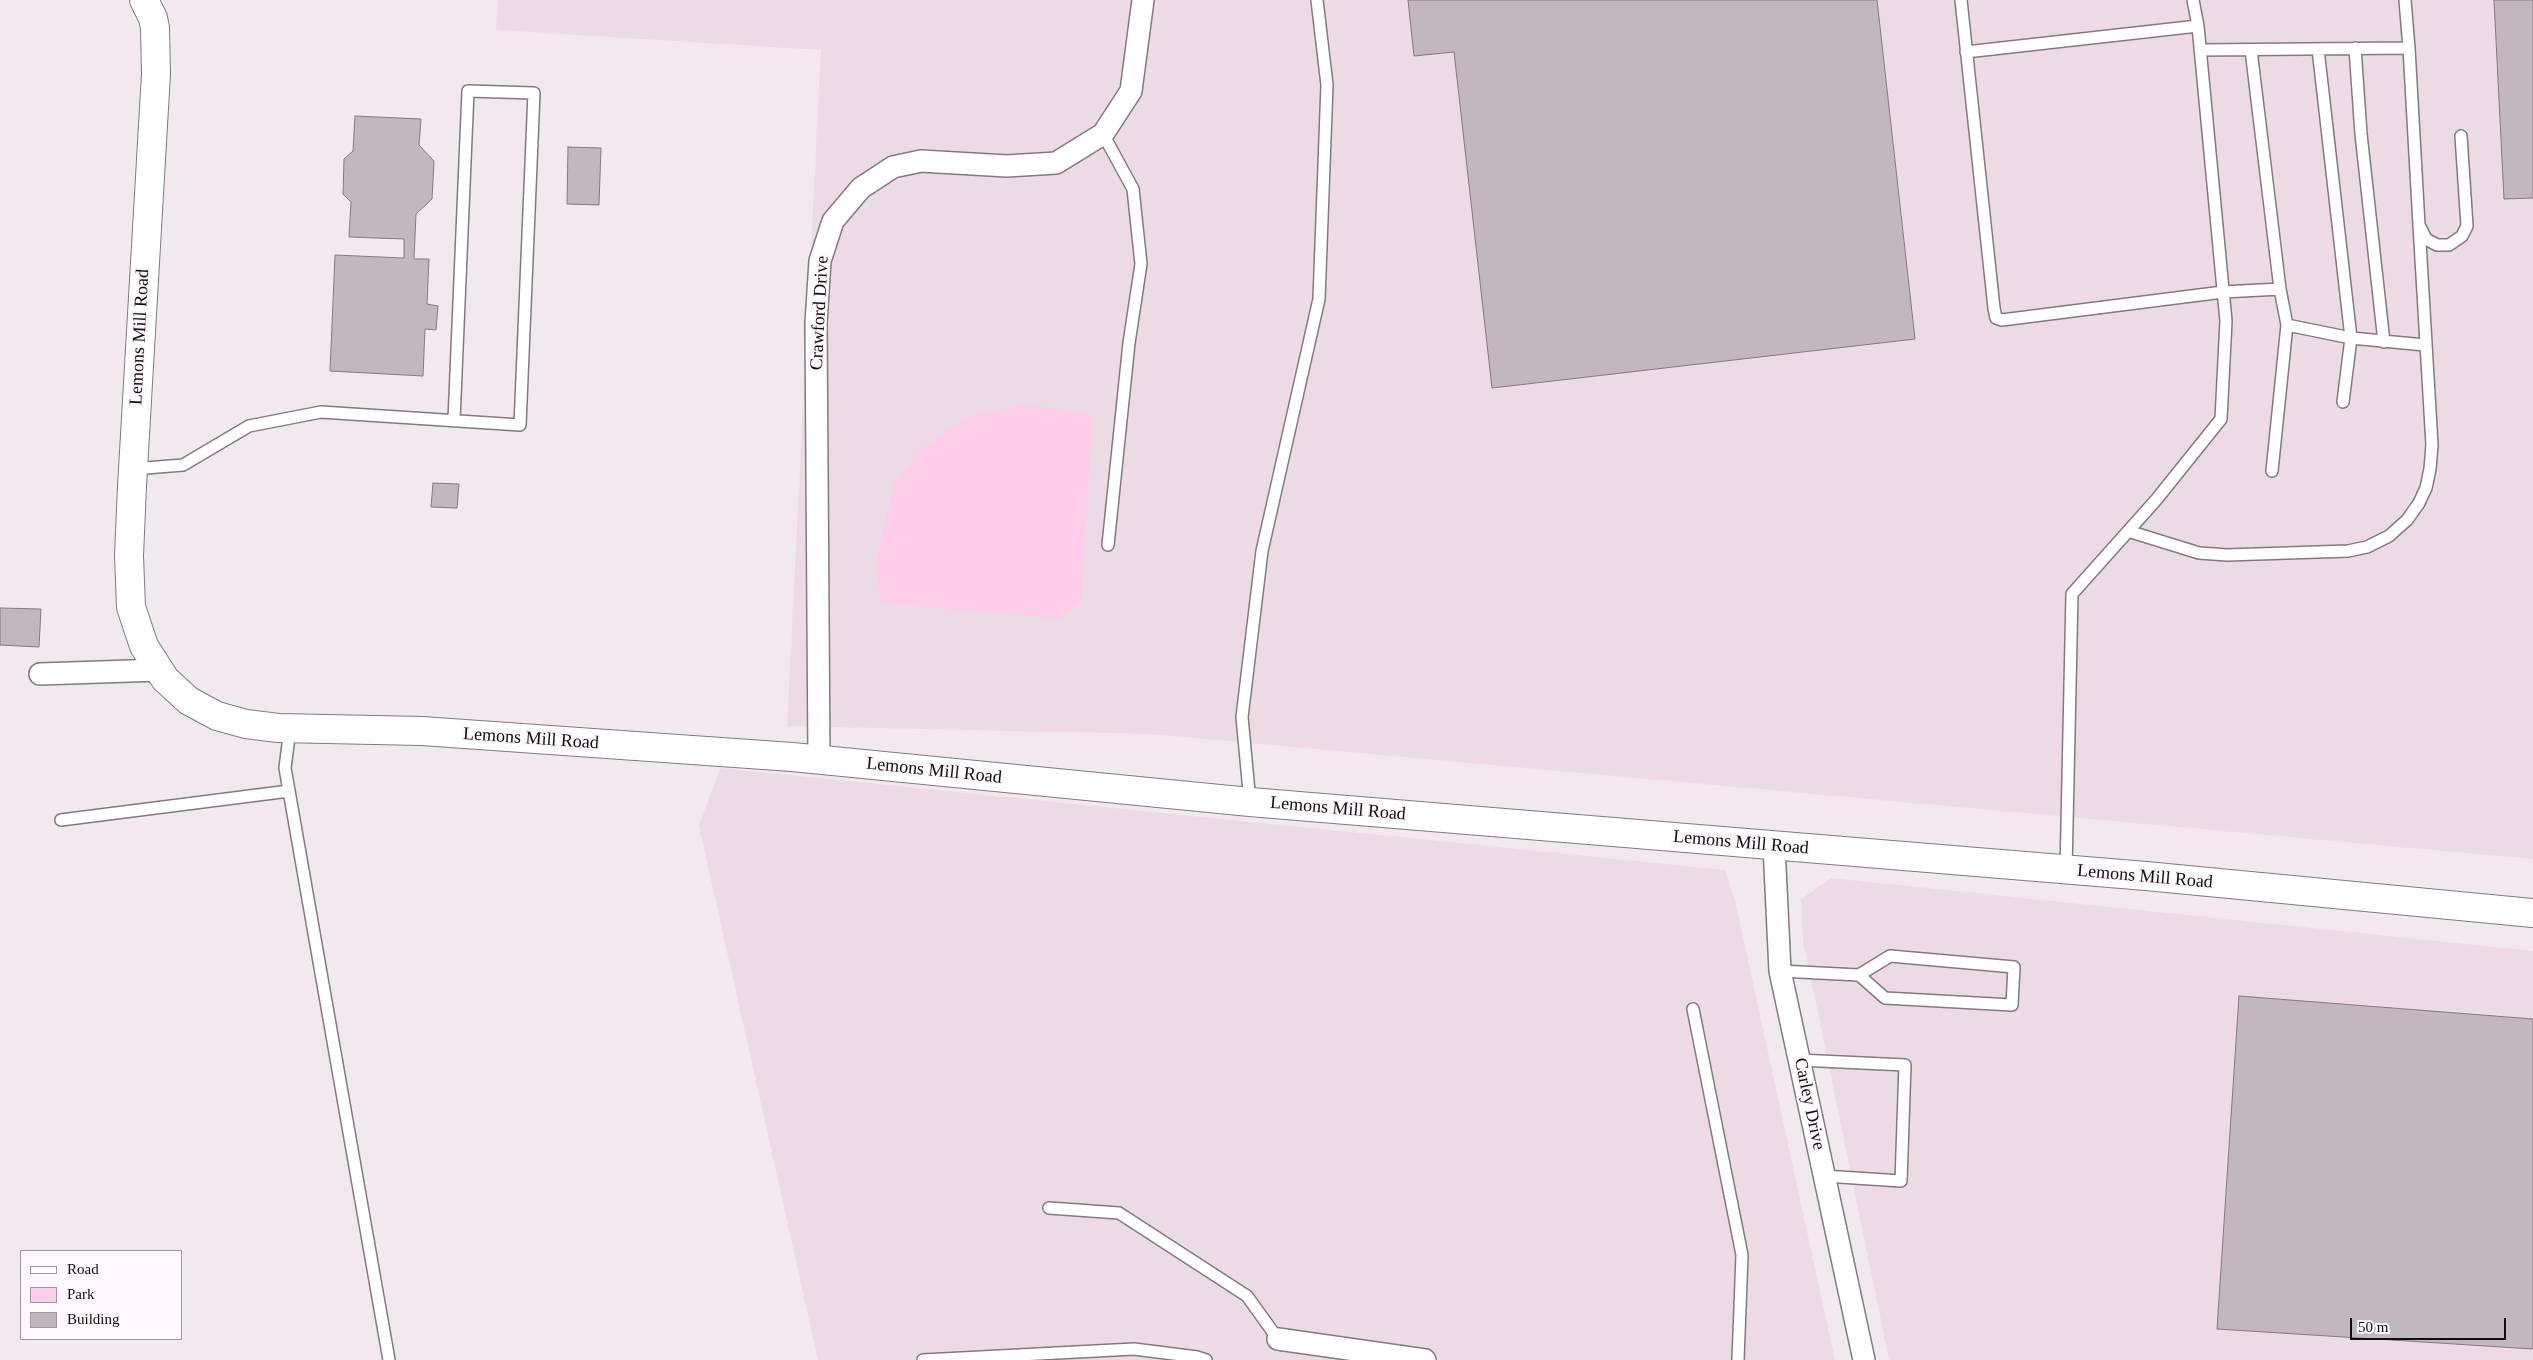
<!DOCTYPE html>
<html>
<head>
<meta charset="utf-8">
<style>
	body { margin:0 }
	#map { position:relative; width:2533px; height:1360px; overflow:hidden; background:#f2e9ee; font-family:"Times New Roman",serif }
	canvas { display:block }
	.legend { position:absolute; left:20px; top:1250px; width:162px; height:90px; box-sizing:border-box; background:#fef7fb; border:1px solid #9f999d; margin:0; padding:6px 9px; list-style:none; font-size:15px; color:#100d0f }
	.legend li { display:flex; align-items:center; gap:10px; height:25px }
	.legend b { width:25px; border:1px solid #9f999d }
	.scale { position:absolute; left:2350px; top:1318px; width:156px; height:22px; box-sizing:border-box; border:2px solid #100d0f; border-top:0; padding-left:6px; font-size:15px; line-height:18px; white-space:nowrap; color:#100d0f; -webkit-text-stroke:4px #fef7fb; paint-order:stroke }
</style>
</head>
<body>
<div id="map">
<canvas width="2533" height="1360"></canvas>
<ul class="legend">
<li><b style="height:6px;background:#fff"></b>Road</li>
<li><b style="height:14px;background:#fdcde9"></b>Park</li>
<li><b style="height:14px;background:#c1b8bd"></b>Building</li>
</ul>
<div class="scale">50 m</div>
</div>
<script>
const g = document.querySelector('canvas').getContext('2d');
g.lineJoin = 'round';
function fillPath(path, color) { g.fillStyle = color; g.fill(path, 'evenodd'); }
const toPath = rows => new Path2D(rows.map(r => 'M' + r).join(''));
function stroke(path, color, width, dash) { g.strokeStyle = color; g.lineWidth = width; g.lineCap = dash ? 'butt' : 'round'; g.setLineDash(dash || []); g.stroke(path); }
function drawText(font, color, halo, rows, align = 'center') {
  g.font = font + ' "Times New Roman",serif'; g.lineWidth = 5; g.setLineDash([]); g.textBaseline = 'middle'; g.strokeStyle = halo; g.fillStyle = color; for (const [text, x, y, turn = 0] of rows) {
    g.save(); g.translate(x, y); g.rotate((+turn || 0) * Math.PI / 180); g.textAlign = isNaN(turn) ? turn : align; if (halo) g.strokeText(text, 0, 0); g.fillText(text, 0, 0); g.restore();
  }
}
const built = toPath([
	[498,0,2533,0,2533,859,1150,734,787,726,821,50,496,30],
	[720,768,1725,870,1735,900,1835,1360,818,1360,699,826],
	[1831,878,2533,951,2533,1360,1889,1360,1803,940,1801,899]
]);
const green = toPath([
	[1022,405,1063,409,1093,417,1081,601,1062,619,881,603,876,563,893,486,922,449,966,418]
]);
const building = toPath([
	[1408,0,1877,0,1915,339,1492,388,1454,52,1414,56,1408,0],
	[2494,0,2533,0,2533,198,2504,199,2494,0],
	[355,116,421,119,419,145,434,161,432,199,416,214,414,259,429,259,427,304,438,306,436,330,425,329,423,376,330,371,335,255,404,258,404,239,349,237,351,202,343,194,344,159,353,151,355,116],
	[568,147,601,148,599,205,567,204,568,147],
	[433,483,459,484,457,508,431,507,433,483],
	[0,608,41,609,39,647,0,645,0,608],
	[2239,996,2533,1019,2533,1349,2217,1329,2239,996]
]);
const lane = toPath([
	[1961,0,1994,308,1996,318,2002,320,2223,292,2280,289,2251,50],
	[2405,0,2409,48],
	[2355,48,2361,134,2384,342],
	[2318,49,2351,338,2343,402],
	[2200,50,2409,48,2419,225,2426,239,2437,245,2449,245,2462,236,2467,226,2461,136],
	[1966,52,2198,26],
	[1103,134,1133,189,1141,264,1129,343,1108,545],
	[2287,325,2351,338,2425,345],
	[133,469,183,465,249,426,321,412,520,425,534,93,468,91,454,420],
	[2272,471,2287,325,2280,289],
	[2128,531,2199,553,2227,555,2348,551,2367,547,2389,536,2407,520,2419,503,2426,488,2430,469,2432,445,2419,225],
	[290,729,285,768,389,1360],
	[1250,802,1242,717,1262,551,1319,299,1327,85,1317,0],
	[61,820,289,791],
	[2066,870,2072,594,2156,500,2221,419,2226,321,2198,26,2193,0],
	[1780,971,1859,975,1890,956,2014,967,2012,1005,1885,998,1859,975],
	[1693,1009,1742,1255,1738,1360],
	[1799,1060,1905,1065,1901,1181,1824,1176],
	[1049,1208,1119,1213,1247,1296,1278,1339],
	[923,1360,1134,1349,1197,1357,1206,1360]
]);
const street = toPath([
	[40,674,160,670],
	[819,760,816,323,820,261,833,221,861,188,893,167,921,161,1007,166,1056,163,1103,134,1131,91,1143,0],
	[1774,846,1780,971,1864,1360],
	[1278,1339,1425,1360]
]);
const secondary = toPath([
	[144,0,153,18,155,28,156,74,132,486,129,556,131,607,144,646,165,679,189,701,217,716,246,724,278,728,422,731,792,757,1250,802,2146,876,2533,913]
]);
const streetNames = [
	["Crawford Drive",820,313,-87],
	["Lemons Mill Road",140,337,-87],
	["Lemons Mill Road",531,739,4],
	["Lemons Mill Road",934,771,6],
	["Lemons Mill Road",1338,809,5],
	["Lemons Mill Road",1741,843,5],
	["Lemons Mill Road",2145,877,5],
	["Carley Drive",1809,1104,78]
];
fillPath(built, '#ecdbe5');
fillPath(green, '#fdcde9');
fillPath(building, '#c1b8bd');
stroke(building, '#837b7f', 1);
stroke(lane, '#827a7f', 14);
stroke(street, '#827a7f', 24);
stroke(secondary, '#827a7f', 30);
stroke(lane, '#fff', 11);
stroke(street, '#fff', 21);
stroke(secondary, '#fff', 28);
drawText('18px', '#100d0f', '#fef7fb', streetNames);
</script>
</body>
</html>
